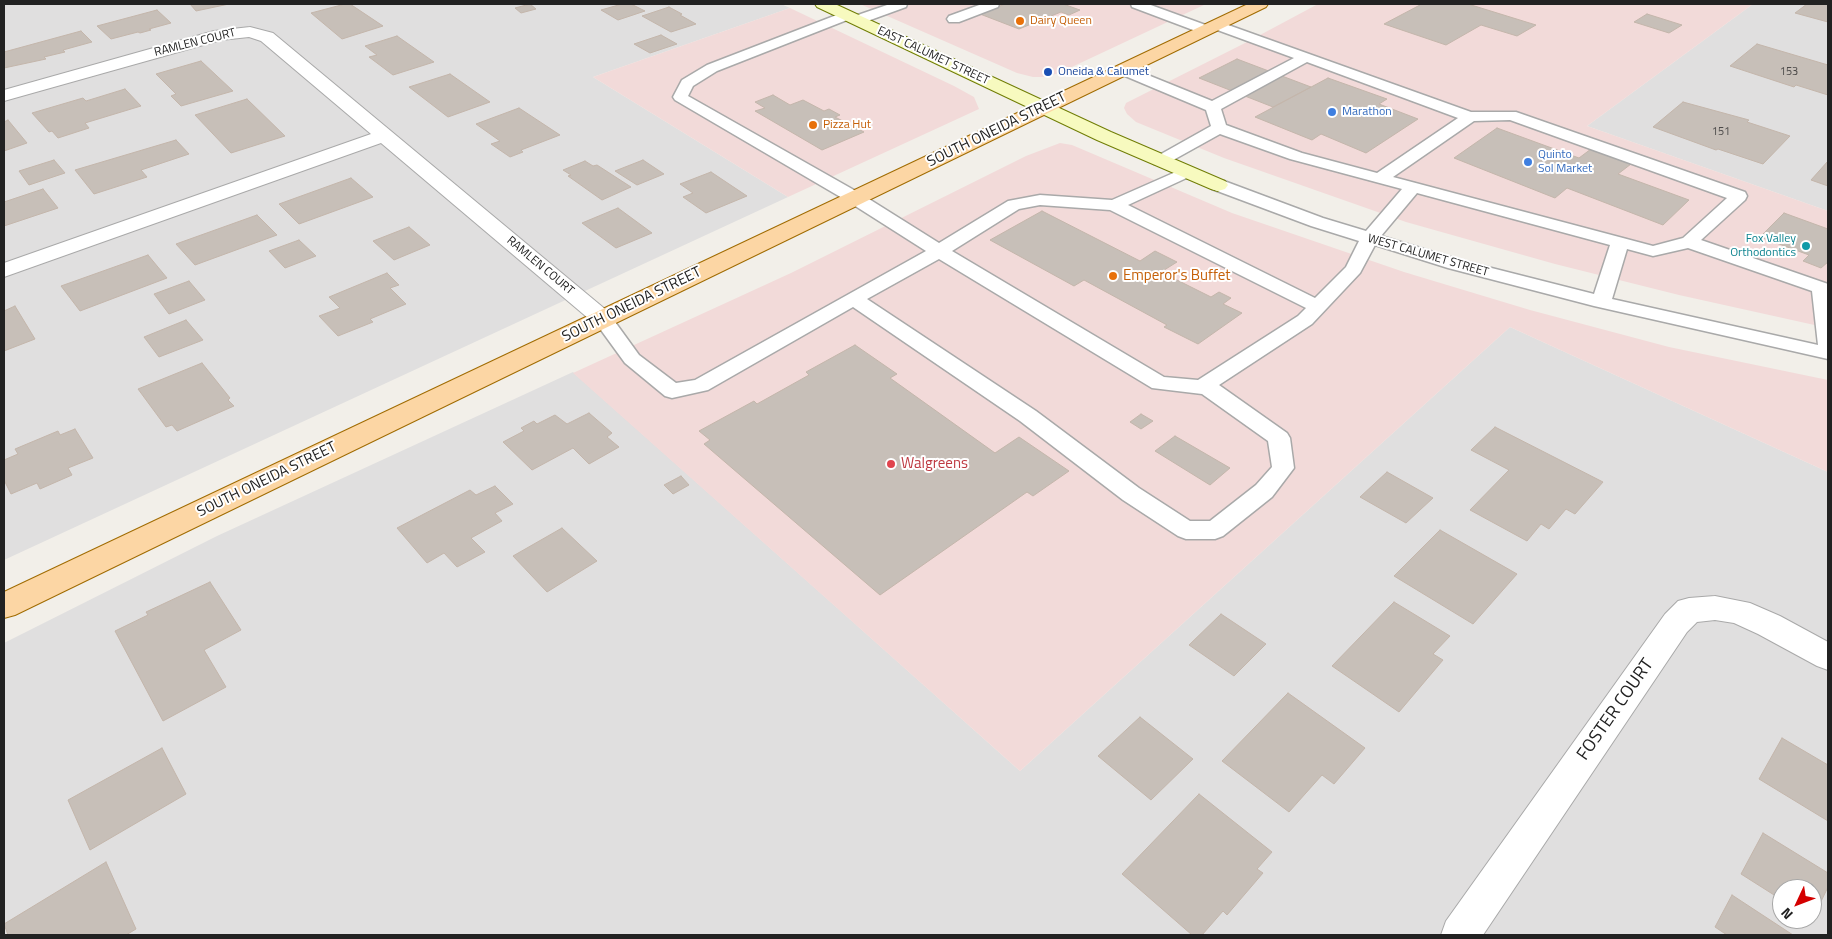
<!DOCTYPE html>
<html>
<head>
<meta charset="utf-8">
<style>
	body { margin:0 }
	#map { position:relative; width:1832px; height:939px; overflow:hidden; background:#f2efe9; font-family:"Titillium Web",sans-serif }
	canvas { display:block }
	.frame { position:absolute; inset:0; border:5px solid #222; pointer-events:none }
	.north { position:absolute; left:1772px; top:879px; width:50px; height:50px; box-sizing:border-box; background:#fff; border:1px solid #a7a7a7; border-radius:50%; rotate:227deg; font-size:14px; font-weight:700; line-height:20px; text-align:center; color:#222 }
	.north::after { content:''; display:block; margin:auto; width:18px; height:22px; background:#d40000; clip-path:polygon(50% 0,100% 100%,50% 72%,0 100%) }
</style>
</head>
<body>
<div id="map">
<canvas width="1832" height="939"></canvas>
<div class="frame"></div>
<div class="north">N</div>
</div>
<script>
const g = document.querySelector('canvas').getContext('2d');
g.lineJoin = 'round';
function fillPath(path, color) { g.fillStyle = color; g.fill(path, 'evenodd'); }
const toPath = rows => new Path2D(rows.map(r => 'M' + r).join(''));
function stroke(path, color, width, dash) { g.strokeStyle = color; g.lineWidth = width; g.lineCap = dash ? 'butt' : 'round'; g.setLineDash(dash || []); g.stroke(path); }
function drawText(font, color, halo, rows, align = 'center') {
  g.font = font + ' "Titillium Web",sans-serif'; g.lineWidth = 4; g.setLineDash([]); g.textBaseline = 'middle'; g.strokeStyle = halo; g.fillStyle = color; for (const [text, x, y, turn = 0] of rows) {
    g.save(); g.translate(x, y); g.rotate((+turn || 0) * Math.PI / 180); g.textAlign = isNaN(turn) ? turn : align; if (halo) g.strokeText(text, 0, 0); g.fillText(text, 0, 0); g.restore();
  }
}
const residential = toPath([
	[4,4,781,4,790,8,593,77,788,197,4,560],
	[1753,4,1828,4,1828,211,1587,126],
	[1510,327,1828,472,1828,935,4,935,4,643,217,536,573,372,1020,771],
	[1782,889,1812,889,1812,919,1782,919]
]);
const commercial = toPath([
	[860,4,1206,4,1059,73,1045,77,1033,77,1017,73],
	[1318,4,1753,4,1587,126,1828,211,1828,328,1679,295,1555,264,1406,222,1224,158,1136,122,1127,114,1124,108,1126,103,1247,42],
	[790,8,954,86,974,97,979,109,788,197,593,77],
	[1060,143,1072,145,1232,213,1404,272,1530,310,1669,347,1828,380,1828,472,1510,327,1020,771,573,373,791,273,1026,156]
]);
const building = toPath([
	[190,4,229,4,196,11,190,4],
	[345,4,350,4,383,26,342,39,311,13,345,4],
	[530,4,536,9,521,13,515,8,530,4],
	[622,4,631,4,645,11,618,20,601,10,622,4],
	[1005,4,1063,4,1080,10,1069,15,1061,12,1019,29,980,14,1005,4],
	[1416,4,1468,4,1536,25,1517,36,1481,25,1446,45,1384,24,1420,5,1416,4],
	[1807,4,1828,4,1828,22,1795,13,1807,4],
	[669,7,682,14,680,15,696,24,671,32,642,16,669,7],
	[157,10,171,23,149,29,151,30,140,33,138,32,111,39,97,26,157,10],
	[1647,14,1682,25,1669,33,1634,22,1647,14],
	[81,31,92,42,63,50,65,52,44,57,46,59,4,68,4,52,81,31],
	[661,35,677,44,650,53,634,44,661,35],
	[397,36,434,62,393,75,369,57,377,55,365,46,397,36],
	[1757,44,1828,65,1828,95,1796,85,1794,87,1730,66,1757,44],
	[1237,59,1311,87,1273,107,1199,78,1237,59],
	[201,61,233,91,181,106,171,96,176,94,156,74,201,61],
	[450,74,490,102,448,117,409,87,450,74],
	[1328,78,1387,99,1379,104,1418,119,1366,153,1321,134,1312,140,1255,117,1328,78],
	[125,89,141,106,85,123,89,128,58,138,52,131,49,132,32,113,83,98,86,101,125,89],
	[773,95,790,105,803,100,824,111,829,109,840,115,835,117,864,132,822,150,755,111,765,108,755,102,773,95],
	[247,99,285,136,231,153,195,115,247,99],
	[1683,102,1749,120,1747,122,1790,136,1763,164,1718,149,1716,150,1653,127,1683,102],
	[519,108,560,135,521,150,523,152,510,157,491,144,500,141,476,124,519,108],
	[8,120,27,143,4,151,4,122,8,120],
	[1497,128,1579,158,1591,149,1631,164,1618,174,1689,200,1663,225,1567,188,1555,198,1454,158,1497,128],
	[176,140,189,154,141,170,147,177,94,194,75,170,176,140],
	[54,160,65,173,29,185,19,171,54,160],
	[643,160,664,174,637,185,615,171,643,160],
	[585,161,593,166,597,165,631,187,602,200,568,176,571,175,563,170,585,161],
	[1828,161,1828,186,1811,180,1828,161],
	[711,172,747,196,706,213,683,197,693,193,680,184,711,172],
	[351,178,373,197,299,224,279,204,351,178],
	[43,189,58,208,4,226,4,202,43,189],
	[618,208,652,233,616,248,582,223,618,208],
	[1042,211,1140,261,1155,251,1177,262,1161,272,1211,297,1219,292,1231,298,1223,304,1242,313,1198,344,1164,327,1167,325,1084,280,1074,286,990,240,1042,211],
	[1784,213,1828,229,1828,262,1821,268,1803,261,1809,255,1760,237,1784,213],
	[257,215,277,235,195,265,176,244,257,215],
	[409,227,430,245,394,260,373,241,409,227],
	[299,240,316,256,285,268,269,251,299,240],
	[148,255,167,278,80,311,61,286,148,255],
	[387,273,399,285,390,288,406,304,370,319,373,322,338,336,319,316,340,308,329,297,387,273],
	[189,281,205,300,169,314,154,294,189,281],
	[15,306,35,339,4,351,4,311,15,306],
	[186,320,203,340,159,357,144,337,186,320],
	[855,345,897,374,890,378,995,453,1019,437,1069,471,1033,496,1027,492,880,595,704,444,710,440,699,431,754,401,757,404,809,375,806,372,855,345],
	[202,363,230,398,228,400,234,406,177,431,172,425,166,427,138,389,202,363],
	[589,413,612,433,607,437,619,447,589,464,573,448,532,470,503,442,524,431,521,428,534,421,537,424,555,415,567,424,589,413],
	[1141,414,1153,421,1141,429,1130,422,1141,414],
	[1495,427,1603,482,1575,514,1566,509,1549,529,1541,524,1527,541,1470,510,1509,470,1471,450,1495,427],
	[75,429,93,458,68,468,72,475,40,489,37,483,11,494,4,480,4,460,18,454,15,449,58,431,60,435,75,429],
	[1175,436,1230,468,1210,485,1155,451,1175,436],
	[1387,472,1433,498,1406,523,1360,497,1387,472],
	[681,476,689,485,673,494,664,485,681,476],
	[495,486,513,504,495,513,502,521,471,538,485,552,457,567,444,553,427,563,397,528,470,490,476,495,495,486],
	[562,528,597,561,547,592,513,556,562,528],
	[1440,530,1517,574,1473,624,1394,576,1440,530],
	[210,582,241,630,204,650,226,687,163,721,115,631,148,615,146,612,210,582],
	[1394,602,1450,636,1433,654,1443,660,1399,712,1332,666,1394,602],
	[1221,614,1266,644,1234,676,1189,645,1221,614],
	[1288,693,1365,748,1334,784,1322,775,1289,812,1222,761,1288,693],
	[1140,717,1193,759,1151,800,1098,756,1140,717],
	[1782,738,1828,765,1828,821,1759,779,1782,738],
	[162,748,186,794,90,850,68,800,162,748],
	[1199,794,1272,852,1257,869,1263,873,1227,915,1223,911,1202,935,1192,935,1122,874,1199,794],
	[1763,833,1828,873,1828,887,1812,920,1812,889,1782,889,1782,900,1741,874,1763,833],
	[106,862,136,929,126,935,8,935,4,924,106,862],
	[1732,895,1793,935,1727,935,1715,927,1732,895]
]);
const lane = toPath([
	[890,4,907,4,906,7,862,23,857,24,850,20,852,17,890,4],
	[982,4,999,4,998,7,959,22,949,22,947,19,949,16,982,4],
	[1131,4,1148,4,1211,27,1213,30,1206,34,1201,33,1132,7,1131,4],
	[847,11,854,15,852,18,717,71,693,86,688,96,861,194,939,243,1008,201,1040,195,1112,200,1187,167,1193,169,1195,172,1193,175,1128,205,1315,298,1346,267,1359,241,1311,226,1212,189,1210,185,1212,181,1224,181,1323,218,1366,231,1402,189,1290,159,1220,134,1166,164,1154,164,1152,161,1154,158,1211,126,1206,110,1118,73,1116,70,1118,67,1128,67,1212,101,1294,58,1212,28,1210,25,1212,22,1217,21,1471,112,1516,112,1745,192,1747,196,1745,200,1701,240,1828,284,1828,359,1594,306,1448,268,1375,245,1360,273,1312,324,1219,385,1287,433,1290,438,1294,468,1272,497,1223,536,1215,539,1186,539,1178,536,1123,500,1020,421,853,307,708,390,672,398,665,396,625,363,593,319,596,315,603,313,610,315,639,355,676,383,695,380,926,251,849,202,675,100,673,97,682,80,707,65,847,11],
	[1307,62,1458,118,1377,173,1302,153,1226,125,1221,109,1307,62],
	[1510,120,1727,198,1683,238,1653,246,1393,177,1474,121,1510,120],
	[1417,193,1610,245,1594,294,1460,260,1381,236,1417,193],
	[1040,205,1110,210,1306,308,1298,316,1198,380,1164,377,952,251,1019,209,1040,205],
	[1688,248,1812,291,1818,345,1612,299,1627,249,1653,256,1688,248],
	[939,259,1152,388,1202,394,1268,441,1272,467,1256,485,1210,521,1190,521,1139,488,1036,411,867,299,939,259]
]);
const street = toPath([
	[250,27,273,33,611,314,615,319,611,324,603,326,595,324,381,143,4,277,4,263,371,134,261,41,249,37,221,40,4,101,4,90,214,31,250,27],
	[1715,596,1750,603,1780,616,1828,642,1828,670,1817,666,1758,634,1734,623,1715,620,1697,622,1687,632,1483,935,1441,935,1446,921,1665,614,1678,601,1689,598,1715,596]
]);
const secondary = toPath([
	[815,4,835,4,1111,132,1225,181,1228,185,1225,189,1218,191,1211,189,1097,140,817,7,815,4]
]);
const primary = toPath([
	[1248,4,1268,4,1266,7,15,615,4,618,4,592,1248,4]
]);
const markers = [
	[1020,21,5,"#e8710a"],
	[1048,72,5,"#1a4fb4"],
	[1332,112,5,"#3f7fe0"],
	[813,125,5,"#e8710a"],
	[1528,162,5,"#3f7fe0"],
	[1806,246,5,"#0f9aa8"],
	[1113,276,5,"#e8710a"],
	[891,464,5,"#e0444e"]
];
const farNumbernames = [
	["153",1789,72],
	["151",1721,132]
];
const farFoodnames = [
	["Dairy Queen",1030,21],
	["Pizza Hut",823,125]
];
const farStreetnames = [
	["RAMLEN COURT",195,43,-14],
	["EAST CALUMET STREET",933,56,25],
	["WEST CALUMET STREET",1428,256,16],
	["RAMLEN COURT",540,266,40]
];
const farTransitnames = [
	["Oneida & Calumet",1058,72]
];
const farShopnames = [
	["Marathon",1342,112],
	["Quinto",1538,155],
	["Sol Market",1538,169]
];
const farCulturenames = [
	["Fox Valley",1796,239],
	["Orthodontics",1796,253]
];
const streetNames = [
	["SOUTH ONEIDA STREET",997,130,-26],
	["SOUTH ONEIDA STREET",632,305,-26],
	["SOUTH ONEIDA STREET",267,480,-26]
];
const foodNames = [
	["Emperor's Buffet",1123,276]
];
const healthNames = [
	["Walgreens",901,464]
];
const nearStreetnames = [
	["FOSTER COURT",1616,710,-55]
];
fillPath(residential, '#e0dfdf');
fillPath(commercial, '#f2dad9');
fillPath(building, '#c7bfb8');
stroke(building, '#c4b6ab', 1);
stroke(lane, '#a9a9a9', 3);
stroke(street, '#a9a9a9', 2);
stroke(secondary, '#707d05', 2);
stroke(primary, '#a06b00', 2);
fillPath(lane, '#fff');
fillPath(street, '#fff');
fillPath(secondary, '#f7fabf');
fillPath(primary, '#fcd6a4');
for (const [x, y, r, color] of markers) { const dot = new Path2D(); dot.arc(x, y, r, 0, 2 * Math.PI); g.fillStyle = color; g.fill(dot); stroke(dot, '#fff', 2); }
drawText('11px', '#4b4948', null, farNumbernames);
drawText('12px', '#c56008', '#fff', farFoodnames, 'left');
drawText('12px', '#222', '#fff', farStreetnames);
drawText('12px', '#164399', '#fff', farTransitnames, 'left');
drawText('12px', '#366cbe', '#fff', farShopnames, 'left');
drawText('12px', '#0d838f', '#fff', farCulturenames, 'right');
drawText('15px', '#222', '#fff', streetNames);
drawText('15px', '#c56008', '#fff', foodNames, 'left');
drawText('15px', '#be3a42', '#fff', healthNames, 'left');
drawText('18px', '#222', '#fff', nearStreetnames);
</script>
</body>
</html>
